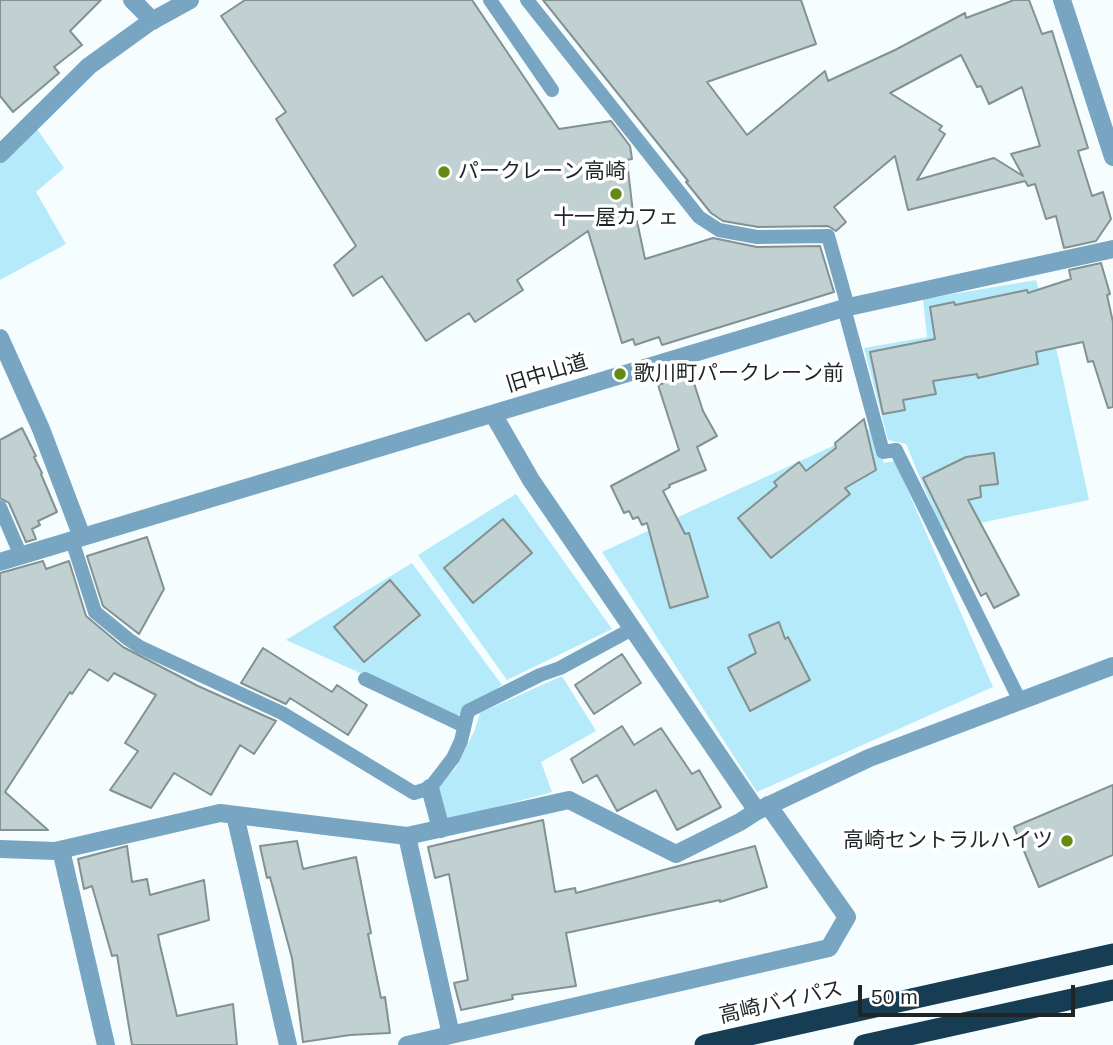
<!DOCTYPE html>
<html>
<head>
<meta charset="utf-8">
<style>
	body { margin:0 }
	#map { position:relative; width:1113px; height:1045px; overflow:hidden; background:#f6fdff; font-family:Arial,sans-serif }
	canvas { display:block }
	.scale { position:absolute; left:858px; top:985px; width:217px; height:32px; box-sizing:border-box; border:4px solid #1f2527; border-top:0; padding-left:9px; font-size:21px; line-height:24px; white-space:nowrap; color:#1f2527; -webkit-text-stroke:5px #fff; paint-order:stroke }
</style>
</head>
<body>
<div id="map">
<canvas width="1113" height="1045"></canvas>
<div class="scale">50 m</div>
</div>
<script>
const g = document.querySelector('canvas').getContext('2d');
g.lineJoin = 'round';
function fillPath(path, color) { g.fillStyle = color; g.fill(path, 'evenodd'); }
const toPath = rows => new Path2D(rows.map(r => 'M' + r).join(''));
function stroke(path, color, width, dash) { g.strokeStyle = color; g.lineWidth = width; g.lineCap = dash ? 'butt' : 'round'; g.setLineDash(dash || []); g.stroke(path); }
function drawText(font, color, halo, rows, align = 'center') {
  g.font = font + ' Arial,"Noto Sans JP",sans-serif'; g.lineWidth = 7; g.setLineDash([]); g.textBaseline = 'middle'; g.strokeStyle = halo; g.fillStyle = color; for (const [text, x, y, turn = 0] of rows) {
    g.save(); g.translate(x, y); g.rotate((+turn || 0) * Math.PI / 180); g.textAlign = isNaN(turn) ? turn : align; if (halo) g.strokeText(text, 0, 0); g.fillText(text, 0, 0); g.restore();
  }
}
const green = toPath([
	[35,126,64,168,36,192,66,244,0,280,0,158],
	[1036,280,1058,356,1089,500,942,531,906,444,888,440,864,348,927,337,923,299],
	[872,428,884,463,895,461,993,687,757,792,602,552],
	[516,494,612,629,507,680,418,555],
	[412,563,502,685,457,716,286,640],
	[562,676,596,731,541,762,552,792,446,821,438,785,455,769,474,732,480,713]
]);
const building = toPath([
	[0,0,101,0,70,31,82,45,54,67,59,73,13,112,0,96,0,0],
	[245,0,472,0,559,129,611,121,630,146,632,159,627,160,634,222,637,221,645,259,713,238,757,247,820,246,834,292,662,345,659,337,635,345,633,339,622,343,588,231,517,280,523,290,475,322,469,313,426,341,382,276,353,296,334,265,356,246,276,119,286,112,221,16,245,0],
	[543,0,801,0,816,44,707,82,747,135,825,71,828,81,895,50,965,13,966,18,1014,0,1029,0,1042,34,1052,31,1088,148,1078,151,1092,196,1103,192,1111,219,1096,241,1064,248,1056,216,1046,219,1035,184,1028,186,1025,181,908,210,895,156,834,207,846,222,836,231,828,226,758,227,723,221,711,213,686,182,688,181,543,0],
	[961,55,977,87,981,86,989,104,1022,87,1040,146,1011,154,1023,176,994,158,917,180,945,134,939,130,942,126,890,93,961,55],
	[1101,263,1110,294,1107,295,1113,322,1113,407,1108,408,1093,361,1088,362,1083,342,1036,352,1038,364,978,378,977,374,933,381,936,394,903,400,905,410,883,414,870,352,935,339,930,307,954,302,955,305,1027,290,1028,293,1071,279,1069,270,1101,263],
	[691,374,703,411,717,436,697,447,706,470,669,485,670,487,663,491,685,534,689,533,708,597,670,608,647,523,642,525,638,517,633,519,629,511,624,513,611,486,679,450,658,385,691,374],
	[864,419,876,470,845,488,850,494,771,558,738,518,777,486,774,482,799,462,806,471,836,448,835,443,864,419],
	[22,428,36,456,34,457,42,473,41,474,57,512,38,521,40,525,32,529,36,539,26,542,9,503,0,498,0,440,22,428],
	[994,453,998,484,980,486,981,497,968,500,1019,595,994,608,986,593,981,596,923,478,966,457,994,453],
	[503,519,532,553,473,603,444,568,503,519],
	[147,537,164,589,139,634,103,606,87,556,147,537],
	[43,561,46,569,69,561,86,616,123,647,198,686,276,721,254,754,240,745,211,795,174,773,151,808,110,790,138,751,125,743,156,695,114,673,108,681,89,669,72,694,70,692,5,792,48,830,0,830,0,573,43,561],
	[390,580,420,615,364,662,334,627,390,580],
	[779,622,785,639,788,637,810,680,750,711,728,668,756,653,749,635,779,622],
	[263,648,332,692,337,685,367,705,348,735,290,698,286,704,241,683,263,648],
	[622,654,641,683,594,714,575,685,622,654],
	[622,726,634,745,661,728,692,774,699,770,721,807,677,830,656,790,617,811,597,775,583,783,571,759,622,726],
	[1113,785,1113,855,1039,887,1014,827,1113,785],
	[543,820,555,892,575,888,576,893,755,846,767,887,720,902,720,900,566,933,576,986,512,995,513,999,461,1010,454,983,468,980,449,874,435,878,428,847,543,820],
	[297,841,303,869,356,857,371,933,368,934,381,998,385,997,390,1033,350,1035,303,1042,292,958,270,877,267,878,260,846,297,841],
	[127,846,132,882,147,879,150,895,204,880,209,920,158,935,160,945,177,1016,233,1004,237,1045,132,1045,117,955,112,956,92,886,84,889,78,859,127,846]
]);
const lane = toPath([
	[490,0,552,90],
	[527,0,699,217,719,230,757,237,828,236,848,307],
	[844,308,883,452,896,450,1020,701],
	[0,507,21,556],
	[72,540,95,612,128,639,140,647,282,713,414,793,430,788,453,758,461,741,468,711,540,675,560,668,632,629],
	[365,679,464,726]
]);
const street = toPath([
	[132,0,153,21],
	[1062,0,1113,157],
	[0,154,89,66,150,22,190,0],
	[0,338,41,429,82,537],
	[493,414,531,480,757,811,869,758,1113,666],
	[0,562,844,308,1113,249],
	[430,788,441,829],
	[235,815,288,1045],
	[407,836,451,1035],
	[0,849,55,851,220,813,407,836,569,800,676,854,740,822,757,811],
	[61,850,106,1045],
	[407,1045,829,948,847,917,768,805]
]);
const highway = toPath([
	[705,1045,1113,954],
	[864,1045,1113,990]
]);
const markers = [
	[444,172,7,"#658a12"],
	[616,194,7,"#658a12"],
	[620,374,7,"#658a12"],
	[1067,841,7,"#658a12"]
];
const poiNames = [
	["パークレーン高崎",458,172],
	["十一屋カフェ",616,218,"center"],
	["歌川町パークレーン前",634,374],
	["高崎セントラルハイツ",1053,841,"right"]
];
const streetNames = [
	["旧中山道",547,374,-17],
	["高崎バイパス",781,1003,-13]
];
fillPath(green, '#b5eafa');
fillPath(building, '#c1d1d2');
stroke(building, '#829192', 2);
stroke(lane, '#77a5c2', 14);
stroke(street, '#77a5c2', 18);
stroke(highway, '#163d53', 21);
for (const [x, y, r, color] of markers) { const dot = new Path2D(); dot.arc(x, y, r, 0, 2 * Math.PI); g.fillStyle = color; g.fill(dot); stroke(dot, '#fff', 2.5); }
drawText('21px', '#1f2527', '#fff', poiNames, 'left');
drawText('21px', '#1f2527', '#fff', streetNames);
</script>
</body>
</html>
